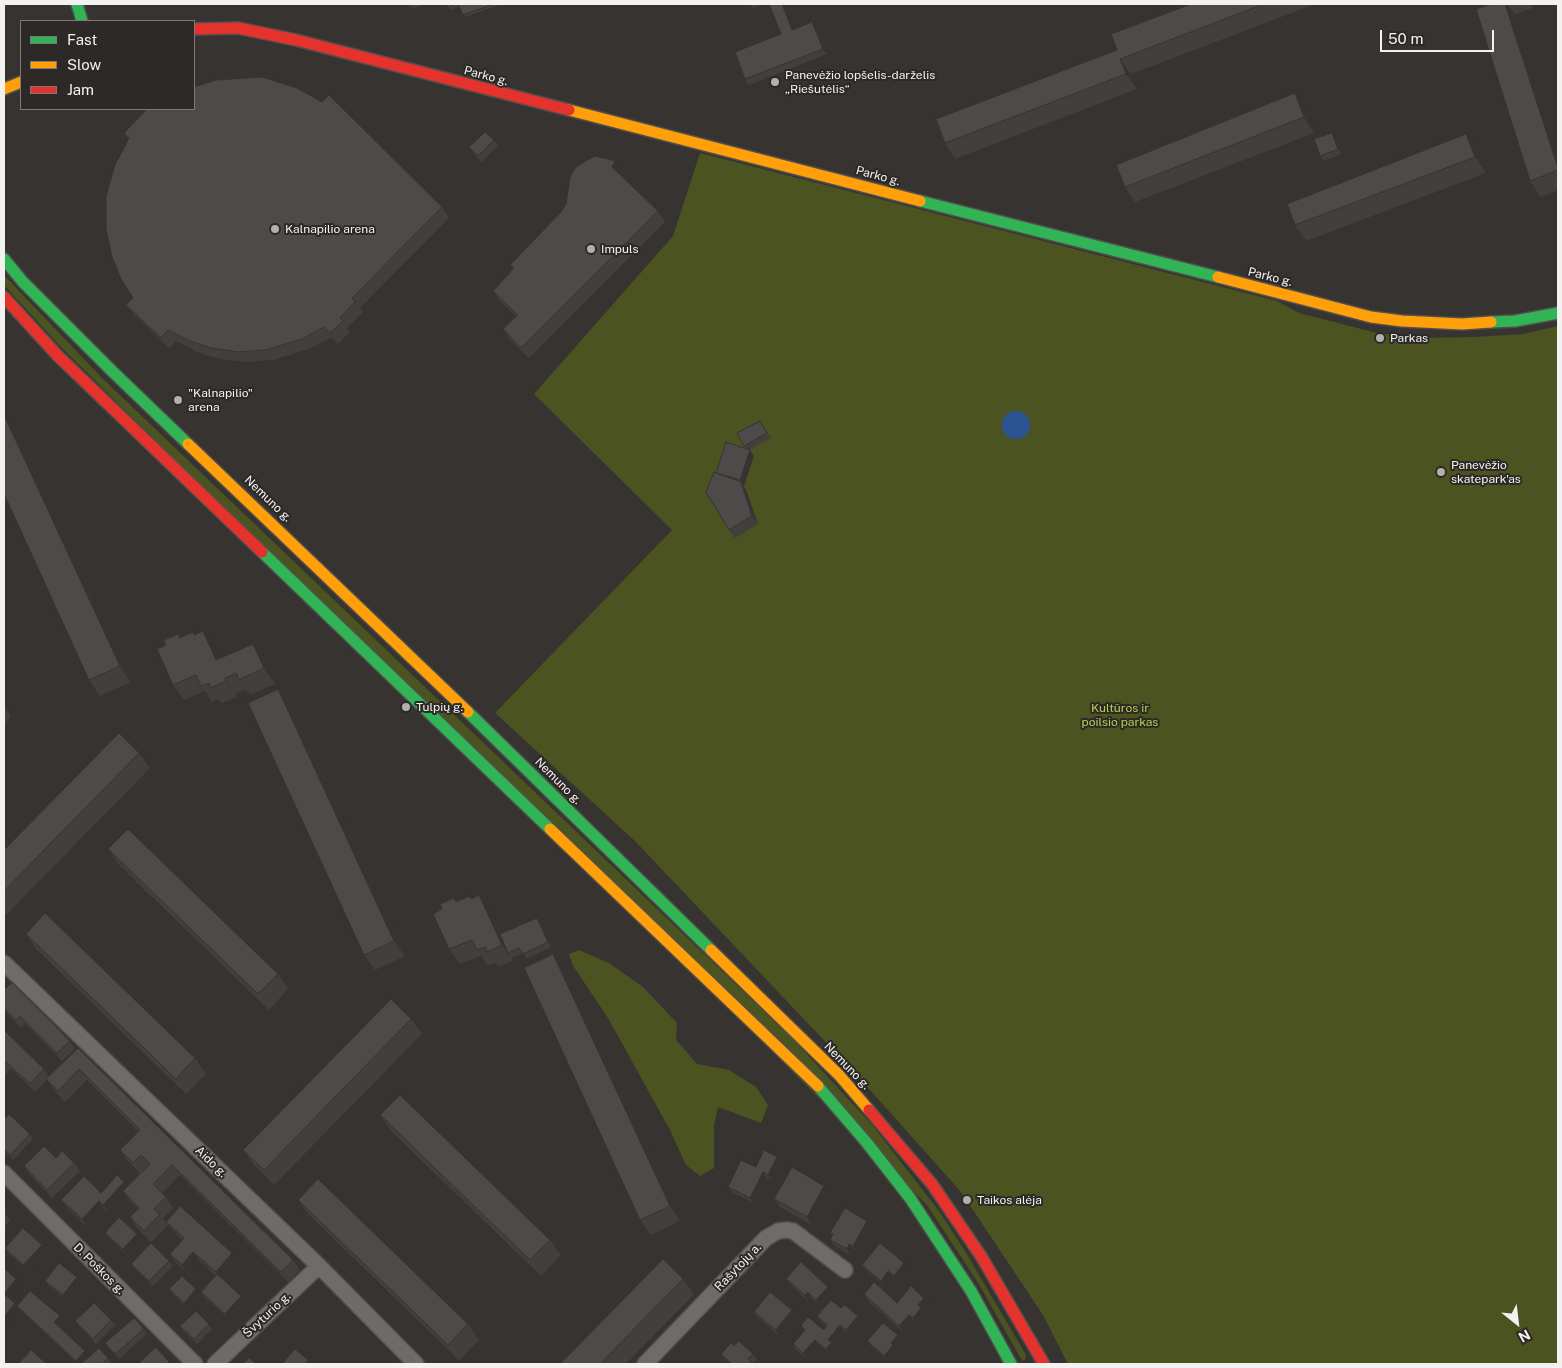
<!DOCTYPE html>
<html>
<head>
<meta charset="utf-8">
<style>
	body { margin:0 }
	#map { position:relative; width:1562px; height:1368px; overflow:hidden; background:#363331; font-family:"Public Sans",sans-serif }
	canvas { display:block }
	.frame { position:absolute; inset:0; border:5px solid #f4f2f0; pointer-events:none }
	.legend { position:absolute; left:20px; top:20px; width:175px; height:90px; box-sizing:border-box; background:#2d2926; border:1px solid #7d7977; margin:0; padding:6px 9px; list-style:none; font-size:15px; color:#f4f2f0 }
	.legend li { display:flex; align-items:center; gap:10px; height:25px }
	.legend b { width:25px; border:1px solid #7d7977 }
	.north { position:absolute; left:1492px; top:1298px; width:50px; height:50px; -webkit-text-stroke:4px #2d2926; paint-order:stroke; rotate:151deg; font-size:14px; font-weight:700; line-height:20px; text-align:center; color:#f4f2f0 }
	.north::after { content:''; display:block; margin:auto; width:18px; height:22px; background:#f4f2f0; clip-path:polygon(50% 0,100% 100%,50% 72%,0 100%) }
	.scale { position:absolute; left:1380px; top:30px; width:114px; height:22px; box-sizing:border-box; border:2px solid #f4f2f0; border-top:0; padding-left:6px; font-size:15px; line-height:18px; white-space:nowrap; color:#f4f2f0; -webkit-text-stroke:4px #2d2926; paint-order:stroke }
</style>
</head>
<body>
<div id="map">
<canvas width="1562" height="1368"></canvas>
<div class="frame"></div>
<ul class="legend">
<li><b style="height:6px;background:#30b455"></b>Fast</li>
<li><b style="height:6px;background:#ff9f0a"></b>Slow</li>
<li><b style="height:6px;background:#e5322d"></b>Jam</li>
</ul>
<div class="north">N</div>
<div class="scale">50 m</div>
</div>
<script>
const g = document.querySelector('canvas').getContext('2d');
g.lineJoin = 'round';
function fillPath(path, color) { g.fillStyle = color; g.fill(path, 'evenodd'); }
const toPath = rows => new Path2D(rows.map(r => 'M' + r).join(''));
function stroke(path, color, width, dash) { g.strokeStyle = color; g.lineWidth = width; g.lineCap = dash ? 'butt' : 'round'; g.setLineDash(dash || []); g.stroke(path); }
function drawText(font, color, halo, rows, align = 'center') {
  g.font = font + ' "Public Sans",sans-serif'; g.lineWidth = 4; g.setLineDash([]); g.textBaseline = 'middle'; g.strokeStyle = halo; g.fillStyle = color; for (const [text, x, y, turn = 0] of rows) {
    g.save(); g.translate(x, y); g.rotate((+turn || 0) * Math.PI / 180); g.textAlign = isNaN(turn) ? turn : align; if (halo) g.strokeText(text, 0, 0); g.fillText(text, 0, 0); g.restore();
  }
}
const green = toPath([
	[700,153,1277,301,1299,313,1377,333,1423,338,1475,337,1523,334,1558,326,1558,1364,1068,1364,1043,1315,961,1192,854,1072,635,841,495,713,672,530,534,394,673,236],
	[4,275,102,378,793,1039,873,1126,939,1211,965,1251,1026,1355,1025,1360,1022,1360,1020,1357,980,1286,927,1205,60,346,4,285],
	[579,950,609,963,643,987,677,1023,676,1040,697,1064,729,1070,756,1087,768,1105,761,1123,718,1107,714,1125,714,1168,700,1176,686,1165,670,1130,608,1018,573,966,569,954]
]);
const water = toPath([
	'1002 425a14 14 0 1 1 28 0a14 14 0 1 1-28 0Z'
]);
const street = toPath([
	[4,963,319,1266,416,1364],
	[4,1173,195,1364],
	[215,1364,319,1266],
	[645,1364,766,1238,778,1231,787,1230,793,1231,845,1270]
]);
const fast = toPath([
	[77,4,82,21],
	[920,201,1218,277],
	[4,259,23,282,112,371,188,444],
	[1491,322,1515,321,1558,313],
	[262,552,550,829],
	[468,712,711,950],
	[818,1086,867,1143,910,1198,971,1291,1011,1364]
]);
const slow = toPath([
	[4,89,21,82],
	[569,110,920,201],
	[1218,277,1371,317,1402,321,1462,324,1491,322],
	[188,444,468,712],
	[550,829,818,1086],
	[711,950,839,1075,869,1110]
]);
const jam = toPath([
	[194,29,238,28,296,40,569,110],
	[4,297,58,356,262,552],
	[869,1110,932,1184,981,1256,1044,1364]
]);
const wall = toPath([
	[410,4,425,4,413,8],
	[446,4,502,4,465,17,459,6,450,10],
	[750,4,763,4,753,8],
	[769,4,783,4,793,29,816,27,827,54,749,85,745,79,781,34],
	[1191,4,1310,4,1310,6,1131,74,1137,89,955,159,945,143,1117,50],
	[1491,4,1531,4,1533,8,1515,14,1558,150,1558,190,1541,197,1530,181],
	[1305,109,1314,133,1135,202,1125,187],
	[124,133,442,207,449,218,360,308,363,312,347,328,350,332,338,344,331,337,309,349,273,360,245,362,219,359,197,352,176,341,169,348,134,315,126,305,133,298,128,139],
	[1336,138,1342,154,1324,161,1320,156],
	[494,140,498,146,482,162,473,153,469,147],
	[1477,149,1486,173,1306,241,1295,225],
	[622,171,621,175,658,211,665,222,529,358,510,340,503,329,516,316,500,301,493,291,513,269,510,265],
	[760,421,771,438,749,450,754,456,743,486,746,490,758,524,735,538,729,530,716,473,747,449,744,446],
	[14,430,130,682,100,696,89,680],
	[193,632,195,635,214,646,219,659,253,644,264,659,275,684,250,695,246,689,235,694,237,697,222,703,218,699,212,702,205,691,184,700,173,685,166,645,180,637],
	[278,689,289,704,405,956,375,970,364,955],
	[4,706,11,716,4,724],
	[139,753,150,768,4,917,4,850],
	[108,849,278,974,288,989,269,1010,119,865],
	[471,899,490,911,501,934,540,923,551,947,527,959,523,953,512,958,513,961,498,967,495,963,488,966,481,956,460,964,449,949,456,902],
	[26,934,195,1058,206,1074,186,1094,36,949],
	[564,970,680,1221,651,1235,640,1220],
	[4,990,70,1041,75,1049,62,1061,25,1023,21,1028,4,1010],
	[411,1019,422,1034,274,1185,254,1165,243,1150],
	[4,1030,44,1069,49,1077,78,1048,293,1260,300,1270,288,1282,180,1175,162,1193,166,1197,173,1208,163,1218,168,1225,151,1242,137,1228,130,1217,138,1209,130,1202,125,1194,108,1212,104,1209,87,1227,67,1208,61,1200,101,1193,124,1182,127,1186,140,1173,127,1160,120,1150,138,1131,87,1080,65,1102,54,1090,47,1080,35,1092,11,1069,4,1076],
	[380,1115,550,1240,561,1255,541,1276,391,1131],
	[4,1119,30,1134,33,1139,13,1160,4,1151],
	[56,1158,74,1163,80,1171,52,1198,29,1174,24,1166],
	[781,1162,772,1180,766,1177,754,1203,732,1192,728,1187,756,1167],
	[830,1194,812,1225,780,1207,774,1199],
	[298,1200,468,1324,479,1340,459,1360,309,1215],
	[4,1212,10,1220,4,1227],
	[867,1221,871,1226,856,1251,853,1249,850,1255,834,1245,830,1240,832,1235,830,1233],
	[166,1222,238,1261,222,1279,245,1301,229,1319,205,1298,201,1292,216,1276,199,1260,187,1273,175,1262,170,1254,183,1240,172,1230],
	[105,1233,137,1234,141,1239,127,1255,109,1238],
	[42,1245,45,1250,27,1270,9,1254,5,1248],
	[169,1261,173,1266,153,1286,135,1269,131,1264],
	[862,1265,908,1269,898,1281,892,1276,885,1286,866,1270],
	[683,1279,694,1294,626,1364,560,1364],
	[786,1279,832,1292,820,1305,811,1298,808,1301,790,1284],
	[45,1281,81,1282,67,1300,49,1286],
	[169,1289,200,1295,187,1308,173,1294],
	[864,1294,897,1303,930,1306,924,1312,927,1316,918,1325,915,1322,905,1334,869,1302],
	[17,1306,64,1321,59,1327,89,1356,81,1364,78,1364,21,1311],
	[841,1308,861,1321,850,1335,844,1331,833,1344,835,1348,830,1354,819,1345,807,1359,796,1350,793,1344,804,1331,801,1325,824,1330,826,1326,821,1322,817,1316],
	[754,1312,796,1315,779,1336,757,1317],
	[111,1320,115,1325,96,1344,79,1326,75,1321],
	[209,1324,212,1329,197,1344,184,1332,180,1326],
	[144,1329,147,1334,119,1359,105,1343],
	[898,1335,901,1341,895,1347,897,1350,888,1361,871,1346,867,1341],
	[734,1346,753,1354,757,1359,753,1364,730,1364,725,1359,721,1354],
	[108,1358,112,1364,81,1364]
]);
const shadedWall = toPath([
	[782,4,783,4,796,35,792,30],
	[1505,4,1507,4,1515,14,1558,150,1558,168],
	[812,22,816,27,827,54,823,49],
	[1120,59,1131,74,1137,89,1126,74],
	[1295,93,1305,109,1314,133,1304,117],
	[1332,133,1336,138,1342,154,1338,149],
	[1466,134,1477,149,1486,173,1475,157],
	[615,161,622,171,620,177,612,167],
	[4,415,14,430,130,682,120,666],
	[750,450,754,456,744,486,740,480],
	[741,482,746,490,758,524,752,516],
	[203,631,214,646,227,676,216,660],
	[253,644,264,659,275,684,264,668],
	[225,678,235,694,237,697,226,681],
	[278,689,289,704,405,956,394,941],
	[479,895,490,911,509,952,508,953,513,961,502,945],
	[537,918,540,923,551,947,548,942],
	[553,954,564,970,680,1221,670,1206],
	[777,1157,781,1162,772,1180,768,1175],
	[763,1172,766,1177,754,1203,750,1198],
	[124,1182,130,1190,123,1191,125,1194,108,1212,103,1205],
	[824,1186,830,1194,812,1225,807,1217],
	[99,1201,104,1209,87,1227,82,1219],
	[867,1221,871,1226,856,1251,853,1246],
	[137,1234,141,1239,127,1255,123,1249],
	[849,1244,853,1249,850,1255,847,1249],
	[42,1245,45,1250,27,1270,23,1265],
	[193,1252,199,1260,187,1273,182,1265],
	[232,1253,238,1261,221,1280,216,1272],
	[904,1263,908,1269,898,1281,894,1276],
	[888,1271,892,1276,885,1286,881,1281],
	[77,1277,81,1282,67,1300,63,1295],
	[16,1279,22,1287,10,1302,4,1294],
	[828,1287,832,1292,820,1305,816,1300],
	[196,1289,200,1295,187,1308,184,1303],
	[808,1292,811,1298,808,1301,805,1295],
	[241,1296,245,1301,229,1319,225,1314],
	[924,1298,930,1306,924,1312,927,1316,918,1325,913,1318,918,1305],
	[15,1303,21,1311,4,1331,4,1317],
	[792,1310,796,1315,779,1336,776,1330],
	[909,1315,915,1322,905,1334,899,1326],
	[60,1316,64,1321,58,1328,54,1322],
	[858,1316,861,1321,850,1335,846,1330],
	[840,1325,844,1331,833,1344,835,1348,830,1354,826,1349,828,1340],
	[898,1335,901,1341,895,1347,897,1350,888,1361,884,1356,891,1343],
	[815,1340,819,1345,807,1359,803,1353],
	[85,1351,89,1356,81,1364,78,1364,76,1361],
	[308,1360,311,1364,305,1364]
]);
const building = toPath([
	[446,4,456,4,448,7,446,4],
	[458,4,493,4,463,15,458,4],
	[769,4,782,4,792,30,812,22,823,49,745,79,735,52,781,34,769,4],
	[1191,4,1264,4,1120,59,1126,74,945,143,936,119,1117,50,1111,34,1191,4],
	[1491,4,1505,4,1558,168,1558,170,1530,181,1476,9,1491,4],
	[262,77,297,88,322,102,329,95,442,207,352,298,355,302,340,318,343,321,330,333,324,327,302,339,266,350,238,352,211,348,190,341,168,330,161,338,126,305,133,298,121,279,112,257,106,230,106,196,115,165,129,138,124,133,147,109,194,109,194,87,216,80,262,77],
	[1295,93,1304,117,1125,187,1116,165,1295,93],
	[485,132,494,140,478,156,469,147,485,132],
	[1332,133,1338,149,1320,156,1314,139,1332,133],
	[1466,134,1475,157,1295,225,1287,204,1466,134],
	[596,156,615,161,612,167,658,211,521,348,503,329,518,315,493,291,514,268,510,265,561,212,566,204,570,177,576,167,587,160,596,156],
	[4,415,120,666,89,680,4,494,4,415],
	[760,421,767,433,744,446,737,433,760,421],
	[726,442,750,450,740,480,716,473,726,442],
	[714,472,741,482,752,516,729,530,706,492,714,472],
	[203,631,216,660,253,644,264,668,239,680,236,673,225,678,226,681,211,688,209,683,201,686,196,675,173,685,157,649,166,645,164,640,178,634,180,638,193,632,194,635,203,631],
	[278,689,394,941,364,955,248,703,278,689],
	[119,733,139,753,4,891,4,850,119,733],
	[128,829,278,974,258,994,108,849,128,829],
	[479,895,502,945,487,952,485,947,477,950,472,940,449,949,433,914,442,909,440,904,454,898,456,902,469,896,471,899,479,895],
	[45,913,195,1058,176,1079,26,934,45,913],
	[537,918,548,942,523,954,519,948,508,953,500,934,537,918],
	[553,954,670,1206,640,1220,524,968,553,954],
	[12,982,70,1041,57,1053,20,1016,16,1020,4,1008,4,990,12,982],
	[391,999,411,1019,264,1170,243,1150,391,999],
	[4,1030,44,1069,30,1084,5,1061,4,1062,4,1030],
	[78,1048,293,1260,281,1272,172,1165,153,1184,166,1197,154,1209,160,1214,144,1231,130,1217,139,1208,123,1191,150,1164,141,1155,133,1163,120,1150,140,1130,79,1069,58,1091,46,1079,78,1048],
	[400,1095,550,1240,530,1260,380,1115,400,1095],
	[9,1114,30,1134,10,1155,4,1149,4,1119,9,1114],
	[44,1146,56,1158,62,1151,74,1163,47,1190,24,1166,44,1146],
	[764,1150,777,1157,768,1175,763,1172,750,1198,728,1187,741,1160,756,1167,764,1150],
	[792,1167,824,1186,807,1217,774,1199,792,1167],
	[117,1175,124,1182,103,1205,99,1201,82,1219,61,1200,84,1176,101,1193,117,1175],
	[318,1179,468,1324,448,1345,298,1200,318,1179],
	[180,1206,232,1253,216,1272,193,1252,182,1265,170,1254,184,1238,166,1222,180,1206],
	[845,1208,867,1221,853,1246,849,1244,847,1249,830,1240,833,1234,830,1233,845,1208],
	[119,1217,137,1234,123,1249,105,1233,119,1217],
	[23,1228,42,1245,23,1265,5,1248,23,1228],
	[151,1243,169,1261,149,1281,131,1264,151,1243],
	[880,1243,904,1263,894,1276,888,1271,881,1281,862,1265,880,1243],
	[663,1259,683,1279,600,1364,560,1364,663,1259],
	[801,1262,828,1287,816,1300,808,1292,805,1295,786,1279,801,1262],
	[59,1263,77,1277,63,1295,45,1281,59,1263],
	[4,1268,16,1279,4,1294,15,1303,4,1317,4,1268],
	[217,1274,241,1296,225,1314,201,1292,217,1274],
	[182,1276,196,1289,184,1303,169,1289,182,1276],
	[874,1282,897,1303,911,1286,924,1298,918,1305,921,1308,913,1318,909,1315,899,1326,864,1294,874,1282],
	[30,1291,60,1316,54,1322,85,1351,76,1361,17,1306,30,1291],
	[770,1292,792,1310,776,1330,754,1312,770,1292],
	[831,1300,841,1308,845,1305,858,1316,846,1330,840,1325,828,1340,832,1342,826,1349,815,1340,803,1353,793,1344,805,1330,801,1325,808,1317,824,1330,827,1325,817,1316,831,1300],
	[94,1303,111,1320,93,1339,75,1321,94,1303],
	[196,1311,209,1324,194,1339,180,1326,196,1311],
	[134,1318,144,1329,115,1354,105,1343,134,1318],
	[883,1323,898,1335,891,1343,893,1345,884,1356,867,1341,883,1323],
	[739,1341,753,1354,748,1359,751,1362,748,1364,732,1364,721,1354,731,1343,734,1346,739,1341],
	[156,1347,169,1362,167,1364,142,1364,140,1362,156,1347],
	[99,1348,108,1358,102,1364,81,1364,99,1348],
	[295,1349,308,1360,305,1364,282,1364,295,1349],
	[31,1350,47,1364,18,1364,31,1350],
	[249,1358,257,1364,243,1364,249,1358]
]);
const markers = [
	[775,82,5,"#b2afad"],
	[275,229,5,"#b2afad"],
	[591,249,5,"#b2afad"],
	[1380,338,5,"#b2afad"],
	[178,400,5,"#b2afad"],
	[1441,472,5,"#b2afad"],
	[406,707,5,"#b2afad"],
	[967,1200,5,"#b2afad"]
];
const poiNames = [
	["Panevėžio lopšelis-darželis",785,75],
	["„Riešutėlis“",785,89],
	["Kalnapilio arena",285,229],
	["Impuls",601,249],
	["Parkas",1390,338],
	["\"Kalnapilio\"",188,393],
	["arena",188,407],
	["Panevėžio",1451,465],
	["skatepark'as",1451,479],
	["Tulpių g.",416,707],
	["Taikos alėja",977,1200]
];
const streetNames = [
	["Parko g.",486,76,15],
	["Parko g.",878,176,15],
	["Parko g.",1270,277,14],
	["Nemuno g.",268,499,44],
	["Nemuno g.",558,781,45],
	["Nemuno g.",847,1066,46],
	["Aido g.",211,1162,44],
	["Rašytojų a.",738,1267,-46],
	["D. Poškos g.",99,1269,45],
	["Švyturio g.",267,1315,-43]
];
const parkNames = [
	["Kultūros ir",1120,708],
	["poilsio parkas",1120,722]
];
fillPath(green, '#4b5421');
fillPath(water, '#2b5492');
stroke(street, '#514f4d', 18);
stroke(fast, '#514f4d', 14);
stroke(slow, '#514f4d', 14);
stroke(jam, '#514f4d', 14);
stroke(street, '#6e6c6b', 15);
stroke(fast, '#30b455', 11);
stroke(slow, '#ff9f0a', 11);
stroke(jam, '#e5322d', 11);
fillPath(wall, '#42403f');
fillPath(shadedWall, '#363433');
fillPath(building, '#4d4a49');
stroke(building, '#363433', 1);
for (const [x, y, r, color] of markers) { const dot = new Path2D(); dot.arc(x, y, r, 0, 2 * Math.PI); g.fillStyle = color; g.fill(dot); stroke(dot, '#2d2926', 2); }
drawText('12px', '#f4f2f0', '#2d2926', poiNames, 'left');
drawText('12px', '#f4f2f0', '#2d2926', streetNames);
drawText('12px', '#b8d052', '#2d2926', parkNames);
</script>
</body>
</html>
